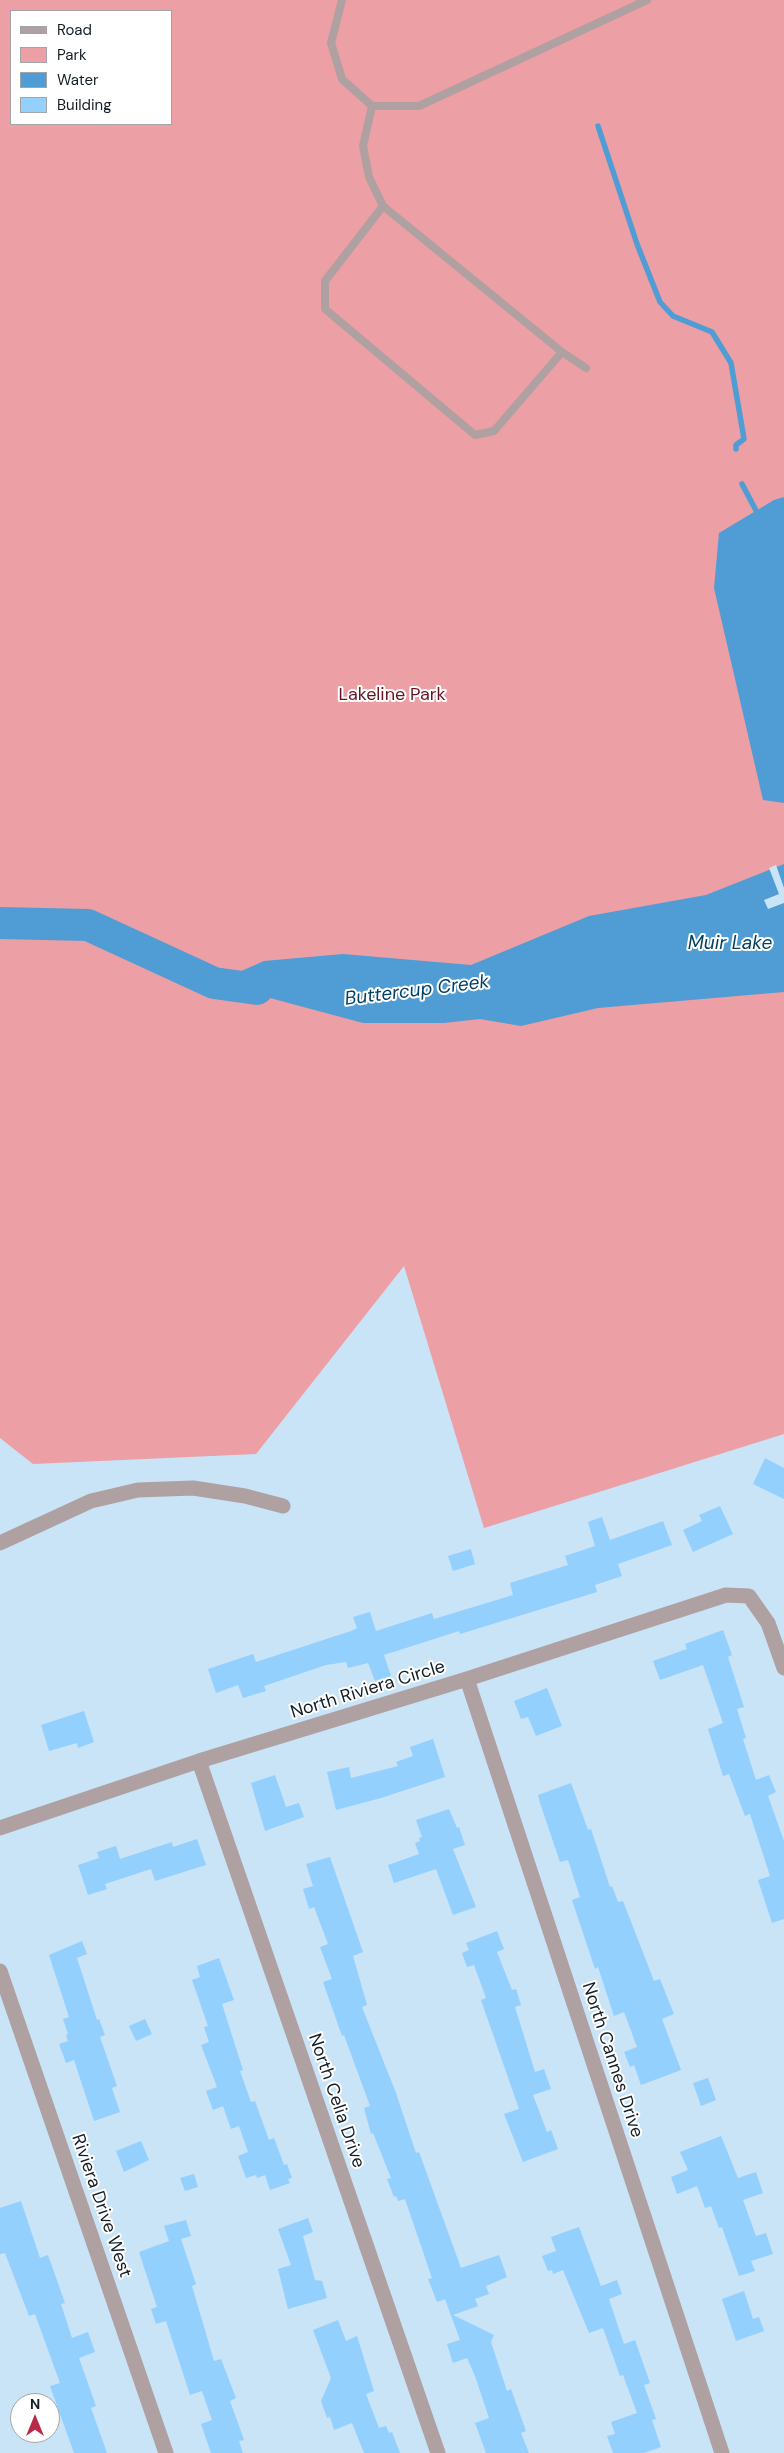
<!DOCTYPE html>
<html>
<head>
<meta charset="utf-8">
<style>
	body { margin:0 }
	#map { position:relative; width:784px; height:2453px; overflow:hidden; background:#c9e3f7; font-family:"DM Sans",sans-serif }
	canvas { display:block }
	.legend { position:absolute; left:10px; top:10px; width:162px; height:115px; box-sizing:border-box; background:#fff; border:1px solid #a1a5a7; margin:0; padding:6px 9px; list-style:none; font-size:15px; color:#131d24 }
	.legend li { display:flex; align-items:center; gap:10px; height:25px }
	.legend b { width:25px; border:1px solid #a1a5a7 }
	.north { position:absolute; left:10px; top:2393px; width:50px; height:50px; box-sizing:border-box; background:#fff; border:1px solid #a1a5a7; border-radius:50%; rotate:0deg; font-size:14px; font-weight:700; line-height:20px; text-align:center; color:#131d24 }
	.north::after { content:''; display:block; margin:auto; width:18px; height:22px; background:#ba2947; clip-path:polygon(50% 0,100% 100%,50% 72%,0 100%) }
</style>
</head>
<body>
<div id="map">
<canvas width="784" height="2453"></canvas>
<ul class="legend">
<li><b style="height:6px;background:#afa0a1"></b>Road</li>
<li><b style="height:14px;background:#ec9fa4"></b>Park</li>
<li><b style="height:14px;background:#4f9dd4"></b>Water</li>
<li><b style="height:14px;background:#93d0fe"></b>Building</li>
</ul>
<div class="north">N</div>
</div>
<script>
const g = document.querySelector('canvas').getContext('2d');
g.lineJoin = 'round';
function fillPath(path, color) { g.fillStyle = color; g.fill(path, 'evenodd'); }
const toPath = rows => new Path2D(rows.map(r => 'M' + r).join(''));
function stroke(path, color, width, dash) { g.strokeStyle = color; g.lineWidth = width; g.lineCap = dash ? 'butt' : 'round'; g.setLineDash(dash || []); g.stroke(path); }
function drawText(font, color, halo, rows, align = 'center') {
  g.font = font + ' "DM Sans",sans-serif'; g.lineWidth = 4; g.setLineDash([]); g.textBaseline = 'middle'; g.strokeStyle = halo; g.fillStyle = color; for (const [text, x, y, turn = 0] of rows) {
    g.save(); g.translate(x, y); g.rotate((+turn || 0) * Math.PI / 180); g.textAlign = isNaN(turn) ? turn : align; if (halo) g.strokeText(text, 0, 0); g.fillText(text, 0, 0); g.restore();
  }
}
const green = toPath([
	[0,0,784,0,784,1434,484,1528,404,1266,256,1454,33,1464,0,1438],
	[11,11,171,11,171,124,11,124]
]);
const water = toPath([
	[784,497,784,803,763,800,714,588,719,533,774,500],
	[784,864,784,992,598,1008,521,1026,480,1019,444,1023,363,1023,214,983,264,961,343,954,471,965,589,916,706,895]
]);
const pier = toPath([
	[776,865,784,888,784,903,768,909,764,900,779,894,769,868]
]);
const stream = toPath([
	[598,126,637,244,660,302,673,316,712,332,731,363,744,439,736,445,736,449],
	[742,484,760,518]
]);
const river = toPath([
	[0,923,88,925,214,983,257,989]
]);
const building = toPath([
	[765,1458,784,1468,784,1499,753,1484],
	[720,1506,733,1534,693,1552,683,1530,702,1521,699,1515],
	[602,1517,610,1540,663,1521,672,1545,618,1564,622,1576,595,1585,597,1592,460,1634,459,1631,384,1655,391,1676,375,1681,368,1663,348,1668,346,1662,326,1665,264,1686,266,1691,243,1698,238,1685,216,1693,208,1669,253,1654,256,1662,351,1631,357,1628,353,1617,370,1612,376,1631,432,1613,434,1619,513,1595,510,1583,568,1565,565,1556,595,1546,588,1522],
	[471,1549,475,1564,453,1571,448,1556],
	[723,1630,732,1655,728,1657,744,1707,737,1709,746,1738,743,1739,756,1780,769,1775,776,1792,768,1796,784,1841,784,1919,772,1923,758,1880,770,1876,750,1814,745,1816,729,1774,723,1776,708,1729,723,1723,703,1665,660,1680,653,1661,687,1649,685,1644],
	[547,1688,562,1726,536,1736,528,1717,521,1719,514,1701],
	[84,1711,94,1742,78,1748,77,1743,49,1751,41,1725],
	[433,1739,445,1777,381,1798,336,1810,327,1772,349,1767,351,1778,398,1766,396,1762,413,1756,410,1747],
	[275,1775,286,1807,299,1803,304,1817,265,1831,251,1783],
	[571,1783,588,1830,591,1829,610,1887,612,1886,618,1902,623,1901,654,1981,660,1979,674,2014,662,2019,681,2070,641,2085,634,2065,630,2067,624,2052,637,2047,624,2012,614,2016,598,1967,595,1969,572,1900,580,1897,568,1860,560,1862,540,1803,538,1795],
	[449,1809,457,1828,459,1827,465,1845,453,1849,476,1907,453,1915,436,1869,394,1883,388,1865,419,1854,415,1843,420,1841,419,1838,422,1837,416,1820],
	[197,1839,206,1865,155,1881,151,1869,105,1884,107,1889,88,1895,78,1865,99,1858,97,1852,116,1846,120,1859,172,1842,173,1847],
	[330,1857,363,1952,353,1956,367,2005,362,2007,396,2093,416,2153,419,2152,461,2268,499,2255,507,2277,486,2286,489,2294,475,2299,478,2306,453,2315,494,2335,491,2342,507,2391,511,2389,526,2431,521,2433,529,2453,486,2453,475,2423,489,2418,475,2376,467,2358,453,2363,447,2344,460,2340,445,2299,437,2302,428,2279,432,2278,405,2199,398,2201,396,2196,394,2197,387,2179,391,2178,373,2133,371,2134,364,2108,370,2106,344,2035,342,2036,323,1982,332,1979,320,1947,328,1944,314,1907,309,1909,303,1889,313,1886,306,1864],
	[497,1931,504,1949,497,1952,512,1990,516,1989,521,2005,515,2007,535,2072,544,2069,551,2089,533,2095,547,2132,551,2130,558,2149,523,2162,504,2114,519,2109,481,2000,486,1998,474,1965,467,1967,462,1953,469,1950,466,1943],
	[82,1941,87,1954,77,1958,97,2020,99,2019,105,2035,100,2037,117,2086,112,2088,120,2112,94,2121,74,2060,66,2063,59,2044,68,2041,66,2035,68,2034,63,2019,69,2017,49,1955],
	[219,1958,234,2000,222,2004,243,2070,240,2071,251,2102,255,2101,269,2140,274,2138,284,2165,287,2164,292,2178,288,2179,290,2183,270,2190,265,2175,257,2178,256,2175,246,2178,238,2156,248,2152,239,2126,231,2129,223,2106,213,2110,206,2091,217,2087,201,2045,209,2042,204,2027,208,2026,192,1980,200,1977,197,1966],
	[145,2019,152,2034,136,2041,129,2026],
	[708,2078,716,2100,701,2106,693,2083],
	[721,2136,738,2178,756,2172,763,2193,743,2200,756,2236,766,2233,773,2254,751,2261,755,2271,739,2276,722,2227,719,2228,711,2206,705,2208,697,2186,677,2194,671,2177,688,2170,680,2152],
	[141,2141,149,2160,124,2172,116,2151],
	[194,2174,198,2187,185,2191,180,2178],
	[21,2201,40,2258,48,2255,65,2303,61,2304,72,2338,88,2332,95,2352,79,2358,96,2406,91,2408,107,2453,74,2453,50,2386,60,2383,35,2314,29,2316,5,2253,0,2254,0,2208],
	[308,2218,313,2232,303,2236,315,2280,322,2281,327,2298,288,2309,278,2269,291,2265,278,2229],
	[186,2220,191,2236,181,2239,196,2284,192,2286,214,2361,221,2359,236,2398,230,2401,244,2440,239,2441,243,2453,211,2453,201,2424,212,2420,202,2391,190,2395,166,2321,156,2324,151,2309,157,2307,139,2252,169,2241,164,2226],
	[579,2227,601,2286,617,2280,622,2294,609,2299,624,2344,635,2340,650,2383,644,2385,656,2419,652,2420,661,2447,644,2453,613,2453,607,2436,615,2434,611,2422,637,2413,623,2375,620,2376,603,2328,589,2333,563,2270,553,2274,552,2270,548,2271,542,2256,556,2251,551,2237],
	[744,2291,753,2319,759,2317,764,2331,736,2341,722,2299],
	[338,2320,346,2341,357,2336,374,2391,366,2394,379,2428,386,2426,389,2433,392,2432,400,2453,364,2453,352,2423,334,2430,330,2417,327,2418,321,2401,331,2378,313,2330]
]);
const lane = toPath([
	[342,0,331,43,342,79,372,106,419,106,647,0],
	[372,106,363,146,369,177,383,206,325,281,325,309,475,435,494,431,562,352,383,206],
	[562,352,586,368]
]);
const street = toPath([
	[0,1543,91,1501,138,1490,193,1488,245,1496,283,1506],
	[467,1679,722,2453],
	[199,1761,438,2453],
	[0,1828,199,1761,467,1679,726,1595,749,1596,768,1623,784,1668],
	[0,1971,166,2453]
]);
const parkNames = [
	["Lakeline Park",392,695]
];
const streetNames = [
	["North Riviera Circle",368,1690,-17],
	["North Cannes Drive",612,2060,72],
	["North Celia Drive",336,2101,71],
	["Riviera Drive West",101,2206,71]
];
const waterNames = [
	["Muir Lake",730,944],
	["Buttercup Creek",417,991,-7]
];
fillPath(green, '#ec9fa4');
fillPath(water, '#4f9dd4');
fillPath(pier, '#c9e3f7');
stroke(stream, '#4f9dd4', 5.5);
stroke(river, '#4f9dd4', 32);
fillPath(building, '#93d0fe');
stroke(lane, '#afa0a1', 8);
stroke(street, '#afa0a1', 15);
drawText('18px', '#651323', '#fff', parkNames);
drawText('18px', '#131d24', '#fff', streetNames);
drawText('italic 19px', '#004064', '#fff', waterNames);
</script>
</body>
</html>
